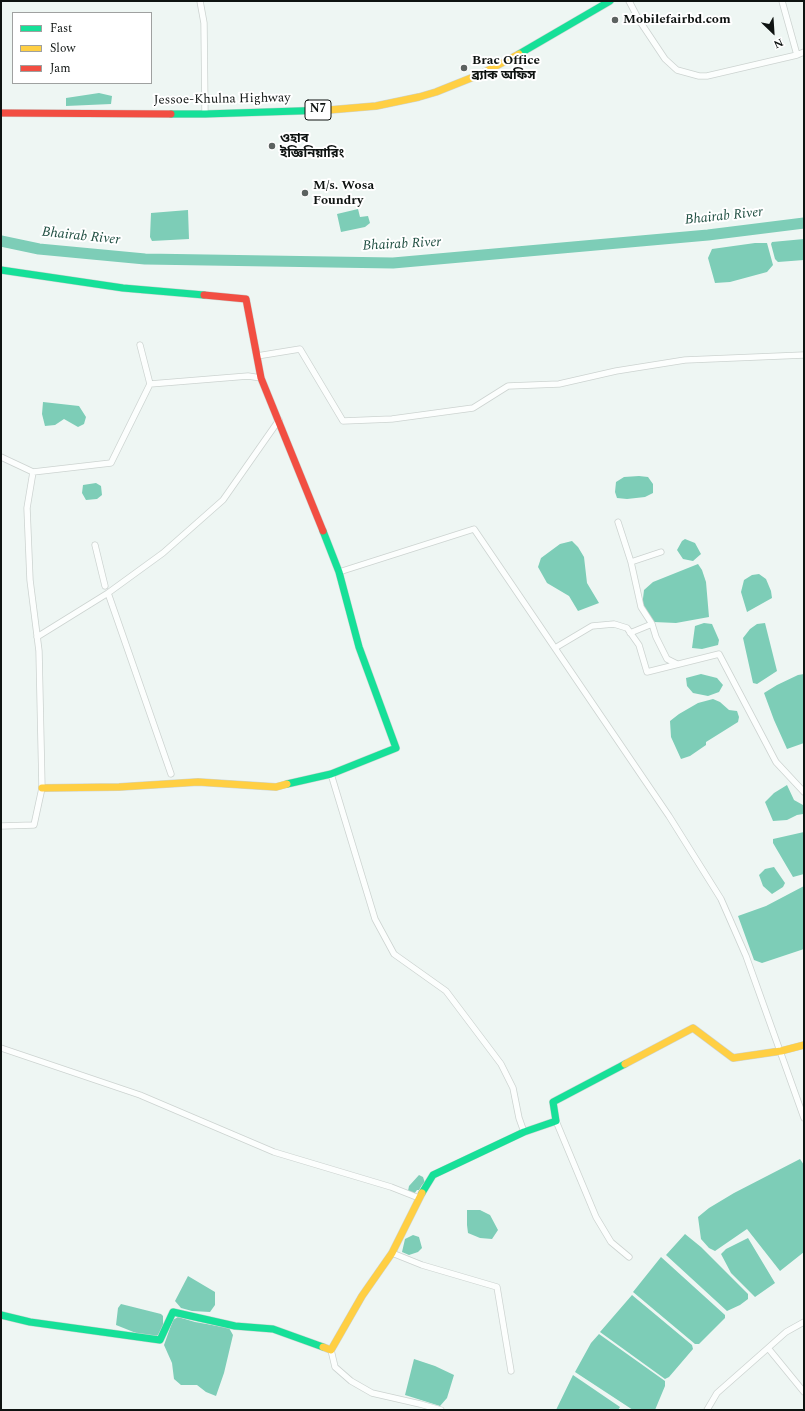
<!DOCTYPE html>
<html>
<head>
<meta charset="utf-8">
<style>
	body { margin:0 }
	#map { position:relative; width:805px; height:1411px; overflow:hidden; background:#eef6f3; font-family:Spectral,serif }
	canvas { display:block }
	.frame { position:absolute; inset:0; border:2px solid #0e1311; pointer-events:none }
	.legend { position:absolute; left:12px; top:12px; width:140px; height:72px; box-sizing:border-box; background:#fff; border:1px solid #9fa1a0; margin:0; padding:5px 7px; list-style:none; font-size:12px; color:#0e1311 }
	.legend li { display:flex; align-items:center; gap:8px; height:20px }
	.legend b { width:20px; border:1px solid #9fa1a0 }
	.north { position:absolute; left:753px; top:12px; width:40px; height:40px; -webkit-text-stroke:3px #fff; paint-order:stroke; rotate:155deg; font-size:11px; font-weight:700; line-height:16px; text-align:center; color:#0e1311 }
	.north::after { content:''; display:block; margin:auto; width:14px; height:18px; background:#0e1311; clip-path:polygon(50% 0,100% 100%,50% 72%,0 100%) }
</style>
</head>
<body>
<div id="map">
<canvas width="805" height="1411"></canvas>
<div class="frame"></div>
<ul class="legend">
<li><b style="height:5px;background:#16e098"></b>Fast</li>
<li><b style="height:5px;background:#ffcf43"></b>Slow</li>
<li><b style="height:5px;background:#f24e42"></b>Jam</li>
</ul>
<div class="north">N</div>
</div>
<script>
const g = document.querySelector('canvas').getContext('2d');
g.lineJoin = 'round';
function fillPath(path, color) { g.fillStyle = color; g.fill(path, 'evenodd'); }
const toPath = rows => new Path2D(rows.map(r => 'M' + r).join(''));
function stroke(path, color, width, dash) { g.strokeStyle = color; g.lineWidth = width; g.lineCap = dash ? 'butt' : 'round'; g.setLineDash(dash || []); g.stroke(path); }
function drawText(font, color, halo, rows, align = 'center') {
  g.font = font + ' Spectral,"Noto Sans Bengali",serif'; g.lineWidth = 4; g.setLineDash([]); g.textBaseline = 'middle'; g.strokeStyle = halo; g.fillStyle = color; for (const [text, x, y, turn = 0] of rows) {
    g.save(); g.translate(x, y); g.rotate((+turn || 0) * Math.PI / 180); g.textAlign = isNaN(turn) ? turn : align; if (halo) g.strokeText(text, 0, 0); g.fillText(text, 0, 0); g.restore();
  }
}
const water = toPath([
	[99,93,112,96,111,104,66,106,66,98],
	[358,209,360,217,368,216,370,223,365,227,341,232,337,214],
	[188,210,189,239,152,241,150,237,151,213],
	[804,239,804,260,778,262,775,259,771,244,772,242],
	[755,243,767,243,773,265,767,272,730,282,715,283,708,258,712,249],
	[43,402,79,406,86,417,84,424,78,427,64,419,55,425,45,426,42,414],
	[639,476,648,477,653,484,653,493,645,497,627,499,617,498,615,492,616,482,624,477],
	[96,483,101,486,102,495,97,499,86,500,82,493,83,485],
	[685,539,695,543,701,554,693,561,683,559,677,550,682,541],
	[572,541,578,547,584,557,587,583,599,603,578,611,569,596,547,583,538,567,541,558,560,544],
	[698,564,702,570,706,582,709,617,676,623,654,622,642,607,644,590,653,582],
	[759,574,766,579,771,591,772,598,747,612,741,592,744,580,752,575],
	[704,623,712,624,719,640,718,645,702,649,692,648,695,626],
	[765,623,777,671,757,684,753,683,743,638,750,629,757,624],
	[701,674,717,678,723,685,719,692,708,696,693,693,687,686,686,678],
	[804,674,804,743,787,749,774,720,764,693,777,685,798,675],
	[713,699,720,702,729,710,737,711,739,717,738,722,706,742,706,745,690,756,681,759,671,737,670,721,679,714,698,703],
	[787,785,794,800,803,805,803,814,797,815,787,820,773,821,765,802,774,793],
	[804,832,804,874,793,877,773,843,773,839],
	[774,867,785,883,783,887,772,894,763,886,759,875,765,869],
	[804,886,804,949,762,963,754,960,738,916,766,906],
	[800,1159,804,1165,804,1252,780,1271,747,1229,715,1251,709,1248,701,1239,698,1217,709,1208,734,1193],
	[419,1175,423,1177,425,1183,422,1185,419,1190,417,1190,414,1194,408,1191,409,1186],
	[467,1210,480,1210,490,1215,498,1230,492,1239,480,1238,468,1233,467,1225],
	[685,1234,701,1247,748,1294,748,1299,740,1305,727,1311,666,1255],
	[413,1235,419,1237,422,1248,418,1252,409,1255,402,1252,405,1239],
	[748,1238,775,1283,755,1297,731,1273,721,1254,726,1249],
	[661,1257,725,1315,725,1318,699,1344,695,1344,633,1292],
	[188,1276,215,1292,215,1305,210,1312,192,1311,181,1308,175,1301],
	[632,1295,692,1345,693,1349,669,1377,665,1379,600,1332],
	[121,1304,161,1314,163,1316,163,1329,156,1337,141,1335,116,1325,118,1308],
	[178,1317,195,1322,229,1328,233,1335,224,1373,216,1396,206,1392,197,1385,181,1385,174,1379,172,1363,164,1345,173,1320],
	[599,1334,665,1381,665,1386,655,1410,633,1410,575,1372,591,1343],
	[414,1359,435,1366,454,1375,447,1398,440,1406,405,1395],
	[573,1375,620,1407,618,1410,556,1410]
]);
const river = toPath([
	[1,241,39,249,145,259,393,263,708,235,804,223]
]);
const street = toPath([
	[200,1,204,23,205,114],
	[629,1,639,20,665,59,677,70,699,76,707,76,797,55,804,52],
	[782,1,797,55],
	[140,345,150,384],
	[257,356,300,349,343,421,392,419,473,408,508,386,559,384,616,371,685,360,804,355],
	[1,457,33,472],
	[618,522,631,562,641,607,652,624,656,637,667,659,677,664],
	[95,545,105,586],
	[631,562,661,552],
	[339,572,474,529,669,816,721,899,746,956,804,1118],
	[108,593,163,553,223,500,279,420],
	[630,633,652,624],
	[37,637,108,593,171,774],
	[555,648,592,626,614,624,627,628,639,645,647,672,719,654,776,762,804,792],
	[331,774,375,919,394,954,446,991,501,1064,513,1088,519,1118,524,1132],
	[1,826,34,825,42,788,39,651,30,580,27,508,33,472,111,463,150,384,248,376,261,378],
	[1,1048,140,1095,274,1152,391,1187,419,1198],
	[556,1121,596,1217,611,1242,629,1257],
	[392,1253,422,1265,497,1287,511,1371],
	[804,1322,786,1332,768,1348,804,1392],
	[331,1350,335,1367,351,1381,372,1393,420,1404,441,1410],
	[707,1410,717,1393,768,1348]
]);
const fast = toPath([
	[519,54,610,1],
	[171,114,205,114,329,110],
	[1,270,123,288,204,295],
	[287,784,331,774,396,748,359,647,339,572,323,531],
	[422,1193,433,1175,524,1132,556,1121,553,1102,625,1064],
	[1,1315,30,1322,160,1340,173,1312,235,1326,273,1329,323,1347]
]);
const slow = toPath([
	[329,110,376,106,419,97,436,92,481,74,519,54],
	[42,788,119,787,198,782,276,787,287,784],
	[625,1064,693,1028,733,1058,781,1051,804,1045],
	[323,1347,331,1350,362,1296,392,1253,422,1193]
]);
const jam = toPath([
	[1,113,171,114],
	[204,295,246,299,261,378,323,531]
]);
const markers = [
	[615,20,4,"#5c6260"],
	[464,68,4,"#5c6260"],
	[272,146,4,"#5c6260"],
	[305,193,4,"#5c6260"]
];
const shields = [
	[318,110,26]
];
const shieldNames = [
	["N7",318,110]
];
const poiNames = [
	["Mobilefairbd.com",623,20],
	["Brac Office",472,61],
	["ব্র্যাক অফিস",472,76],
	["ওহাব",280,139],
	["ইজ্ঞিনিয়ারিং",280,154],
	["M/s. Wosa",313,186],
	["Foundry",313,201]
];
const streetNames = [
	["Jessoe-Khulna Highway",222,100,-1]
];
const waterNames = [
	["Bhairab River",724,217,-6],
	["Bhairab River",81,237,6],
	["Bhairab River",402,245,-3]
];
fillPath(water, '#7dcdb7');
stroke(river, '#7dcdb7', 11);
stroke(street, '#ccd3d0', 7);
stroke(fast, '#ccd3d0', 8);
stroke(slow, '#ccd3d0', 8);
stroke(jam, '#ccd3d0', 8);
stroke(street, '#fcfefd', 5.5);
stroke(fast, '#16e098', 7);
stroke(slow, '#ffcf43', 7);
stroke(jam, '#f24e42', 7);
for (const [x, y, r, color] of markers) { const dot = new Path2D(); dot.arc(x, y, r, 0, 2 * Math.PI); g.fillStyle = color; g.fill(dot); stroke(dot, '#fff', 1.5); }
for (const [x, y, w] of shields) { const box = new Path2D(); box.roundRect(x - w / 2, y - 10, w, 20, 3); g.fillStyle = '#fff'; g.fill(box); stroke(box, '#0e1311', 1); }
drawText('bold 12px', '#0e1311', null, shieldNames);
drawText('bold 13px', '#0e1311', '#fff', poiNames, 'left');
drawText('13px', '#0e1311', '#fff', streetNames);
drawText('italic 14px', '#204f42', '#fff', waterNames);
</script>
</body>
</html>
